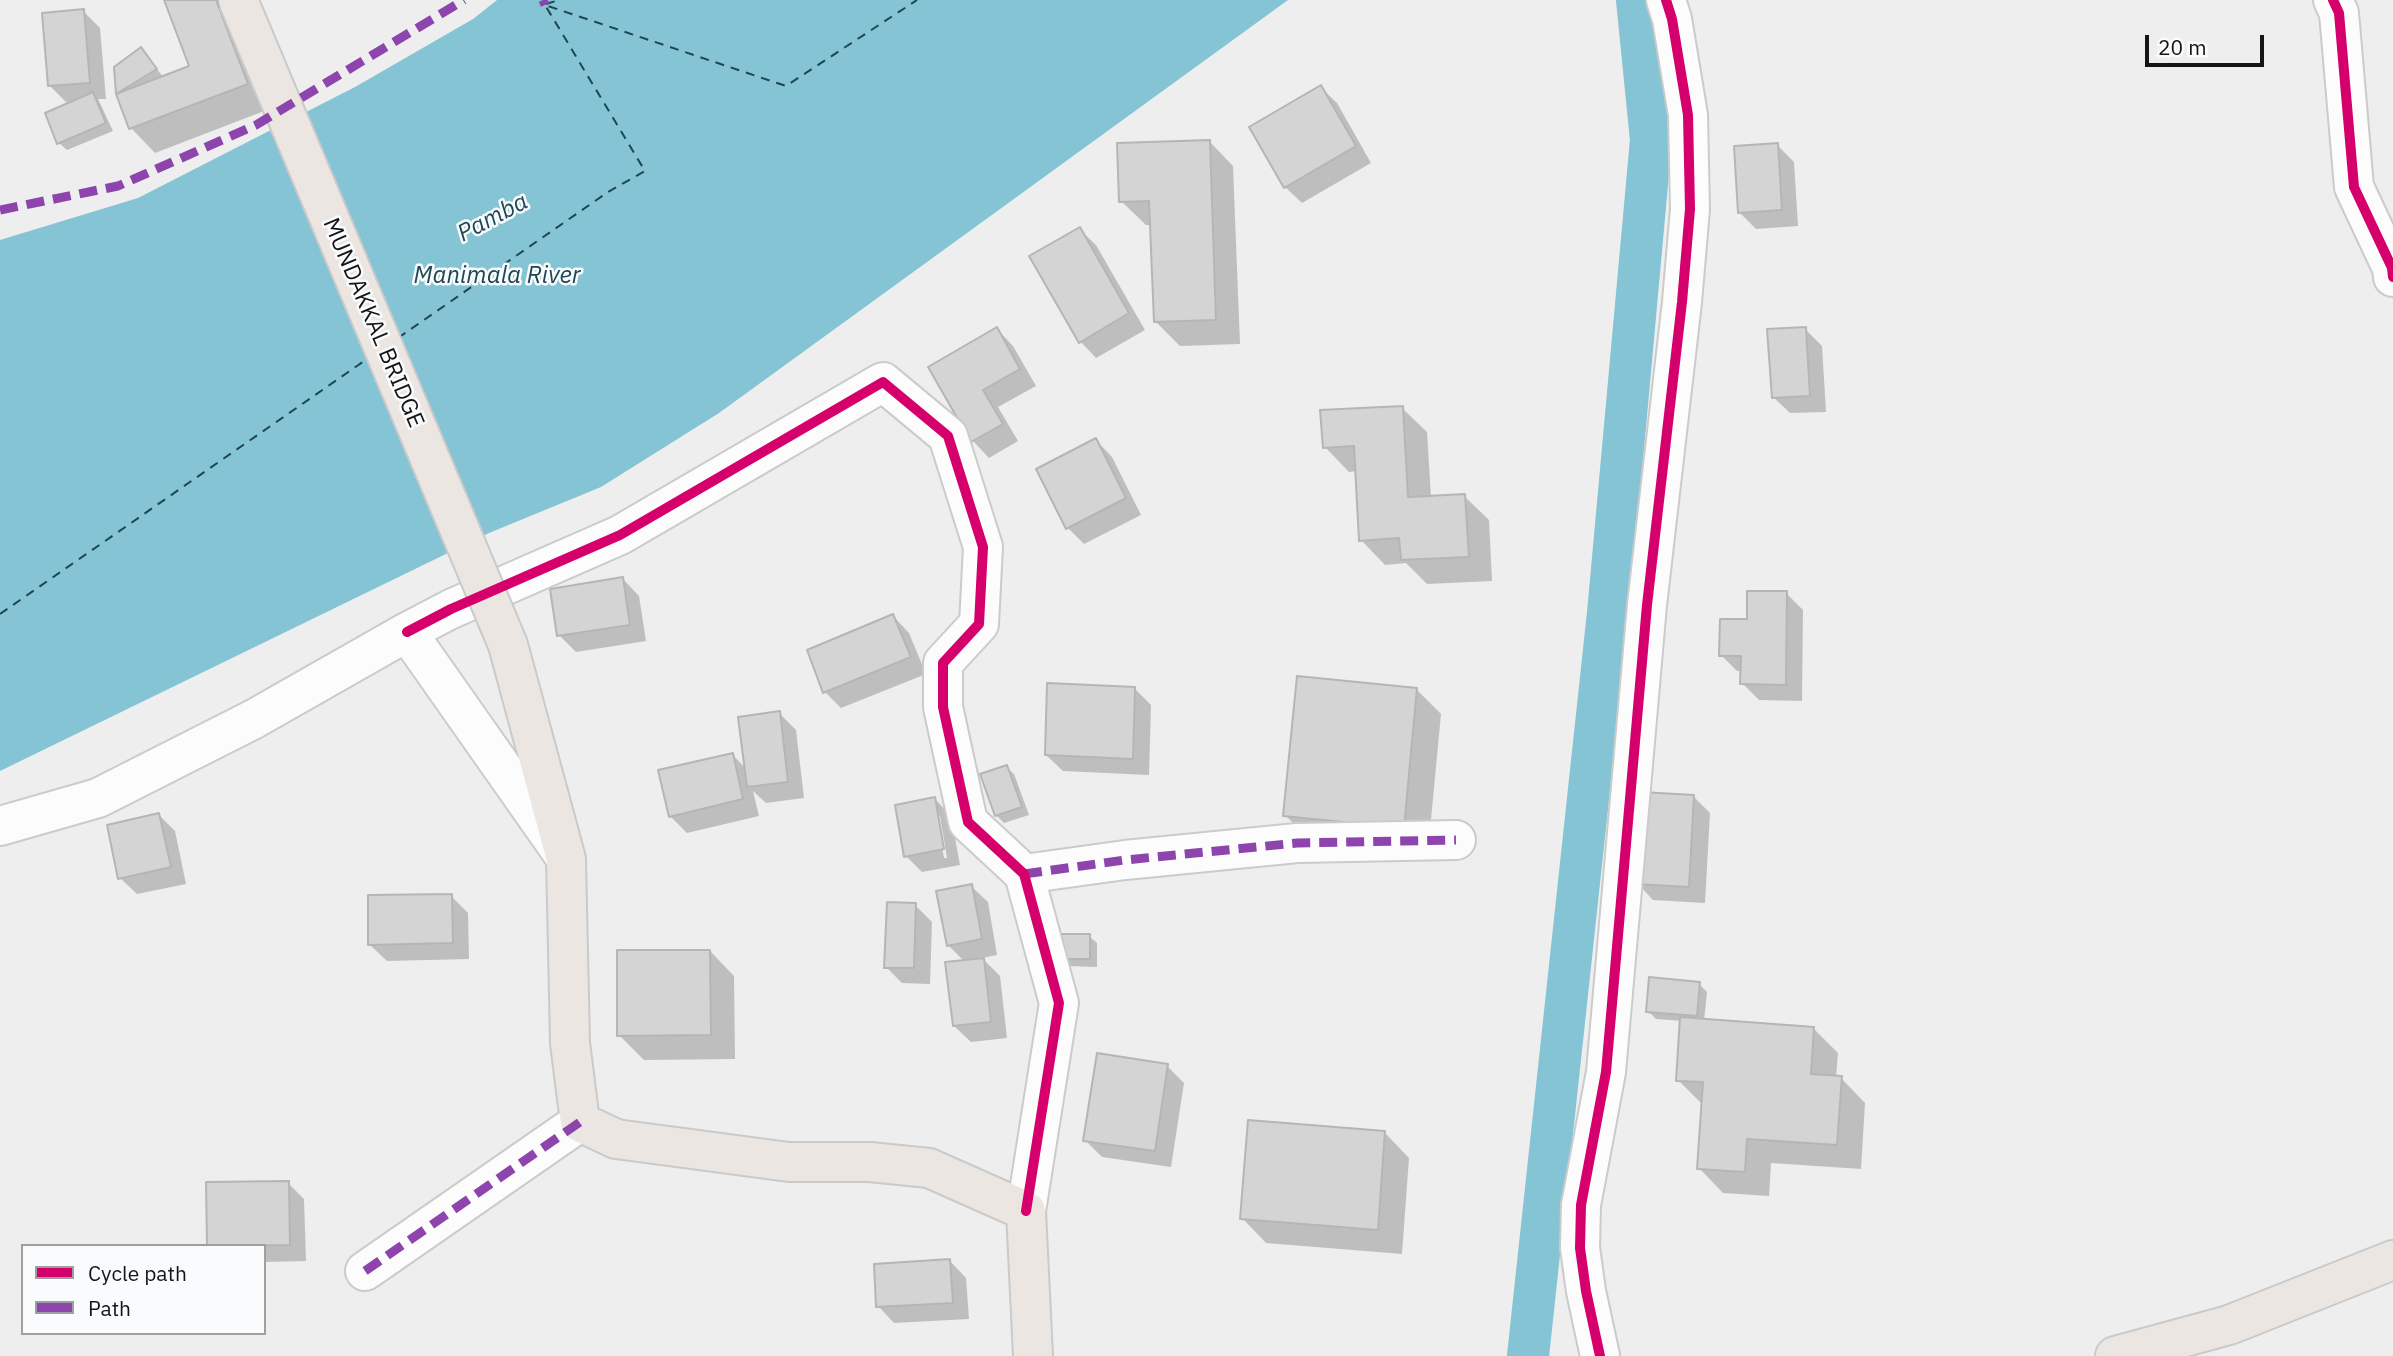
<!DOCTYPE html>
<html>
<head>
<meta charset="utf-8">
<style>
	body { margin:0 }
	#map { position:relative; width:2393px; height:1356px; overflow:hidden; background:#eeeeef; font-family:"IBM Plex Sans",sans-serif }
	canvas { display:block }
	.legend { position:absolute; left:21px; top:1244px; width:245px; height:91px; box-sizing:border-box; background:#fafbfd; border:2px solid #9e9fa1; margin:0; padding:9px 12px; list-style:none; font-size:21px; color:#151516 }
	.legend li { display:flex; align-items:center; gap:14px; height:35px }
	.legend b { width:35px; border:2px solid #9e9fa1 }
	.scale { position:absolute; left:2145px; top:35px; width:119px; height:32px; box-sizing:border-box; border:4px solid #151516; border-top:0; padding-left:9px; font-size:21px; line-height:24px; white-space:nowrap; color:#151516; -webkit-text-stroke:5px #fafbfd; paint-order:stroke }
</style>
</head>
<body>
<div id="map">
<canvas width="2393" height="1356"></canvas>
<ul class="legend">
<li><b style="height:9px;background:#d6006c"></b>Cycle path</li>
<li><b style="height:9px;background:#8e44ad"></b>Path</li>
</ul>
<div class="scale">20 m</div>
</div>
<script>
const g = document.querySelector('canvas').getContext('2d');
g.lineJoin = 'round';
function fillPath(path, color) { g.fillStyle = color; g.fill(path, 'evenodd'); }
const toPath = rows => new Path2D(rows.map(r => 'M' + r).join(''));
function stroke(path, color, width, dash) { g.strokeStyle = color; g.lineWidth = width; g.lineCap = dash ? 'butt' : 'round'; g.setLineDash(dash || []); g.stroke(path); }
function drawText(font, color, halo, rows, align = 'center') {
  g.font = font + ' "IBM Plex Sans",sans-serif'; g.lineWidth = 5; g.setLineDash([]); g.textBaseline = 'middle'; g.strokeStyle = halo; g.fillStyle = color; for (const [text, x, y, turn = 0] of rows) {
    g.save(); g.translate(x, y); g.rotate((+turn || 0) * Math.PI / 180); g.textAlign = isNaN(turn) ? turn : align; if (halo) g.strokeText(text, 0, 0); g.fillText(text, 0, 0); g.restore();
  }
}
const water = toPath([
	[497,0,1288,0,719,413,601,487,489,533,0,771,0,240,138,198,355,87,473,19]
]);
const shadow = toPath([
	[166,0,230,0,272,108,155,153,131,128,117,94,116,68,141,49,164,78,191,67],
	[83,11,100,28,106,99,98,99,113,131,67,150,59,143,75,101,66,102,49,85],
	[1320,87,1337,103,1371,163,1302,203,1285,187],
	[1209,141,1233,166,1240,344,1180,346,1155,321,1152,225,1146,225,1121,201],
	[1777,145,1794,162,1798,226,1756,229,1740,213],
	[1079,229,1096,245,1145,330,1096,358,1080,341],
	[997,329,1013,346,1036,386,998,407,1018,441,989,458,973,441,930,368],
	[1805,329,1822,346,1826,412,1790,413,1773,397],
	[1402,408,1427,432,1431,497,1464,496,1489,520,1492,581,1427,584,1406,563,1385,565,1361,540,1357,471,1349,472,1325,447],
	[1096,440,1112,457,1141,515,1084,544,1068,528],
	[623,579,639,596,646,641,576,652,559,635],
	[1786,593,1803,610,1802,701,1759,700,1742,683,1742,671,1737,671,1721,655,1748,621],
	[893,616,909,633,926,674,841,708,825,692],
	[1134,688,1151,705,1149,775,1063,771,1046,755],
	[1416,689,1441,714,1428,851,1310,840,1285,815],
	[779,713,796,730,804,798,766,803,753,791,759,816,687,833,670,816,733,755,747,770],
	[1006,767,1014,774,1029,815,1004,823,996,815],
	[1694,797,1710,813,1705,903,1653,900,1637,883],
	[935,799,951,816,960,865,922,872,906,856],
	[937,816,940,816,947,858,944,858],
	[159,815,175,831,186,884,137,894,120,878],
	[971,886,988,902,997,955,982,958,1000,976,1007,1038,971,1042,954,1026,965,962,948,945],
	[451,896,468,913,469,959,387,961,370,945],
	[915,905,932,922,930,984,902,983,886,967],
	[1089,936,1097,943,1097,967,1067,966,1059,958],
	[710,951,734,976,735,1059,644,1060,619,1035],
	[1699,984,1707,992,1704,1021,1813,1028,1838,1053,1836,1078,1841,1078,1865,1103,1861,1169,1771,1163,1769,1196,1723,1193,1699,1168,1703,1105,1678,1080,1682,1021,1656,1019,1648,1011],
	[1167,1066,1184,1083,1171,1167,1102,1157,1085,1140],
	[1385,1133,1409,1158,1402,1254,1266,1243,1242,1218],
	[288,1183,304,1199,306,1261,264,1262,264,1246,209,1246],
	[950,1261,966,1278,969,1319,894,1323,878,1306]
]);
const canal = toPath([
	[1528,1356,1608,613,1651,140,1637,0]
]);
const ferry = toPath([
	[546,4,559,0],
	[398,338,608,192,645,171,545,5,786,86,917,0],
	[0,614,367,359]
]);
const building = toPath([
	[164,0,216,0,248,84,129,129,116,94,189,66,164,0],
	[84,9,90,83,48,86,42,13,84,9],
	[141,47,157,69,116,94,114,67,141,47],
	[1321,85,1356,146,1284,188,1249,127,1321,85],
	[93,92,106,123,57,144,45,113,93,92],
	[1210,140,1216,320,1154,322,1149,201,1119,202,1117,143,1210,140],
	[1778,143,1782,210,1738,213,1734,146,1778,143],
	[1080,227,1129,313,1079,343,1029,256,1080,227],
	[997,327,1020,369,983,390,1003,424,971,442,928,367,997,327],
	[1806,327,1810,396,1772,398,1767,329,1806,327],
	[1403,406,1408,497,1465,494,1469,557,1401,560,1399,538,1359,541,1354,446,1323,448,1320,410,1403,406],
	[1096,438,1126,498,1066,529,1036,469,1096,438],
	[623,577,630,625,557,636,550,589,623,577],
	[1747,591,1787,591,1786,685,1740,684,1741,656,1719,656,1720,619,1747,619,1747,591],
	[893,614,911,657,823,693,807,650,893,614],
	[1297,676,1417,688,1404,828,1283,816,1297,676],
	[1047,683,1135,687,1133,759,1045,755,1047,683],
	[780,711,788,782,747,787,738,717,780,711],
	[733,753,743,799,669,817,658,770,733,753],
	[1007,765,1022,807,995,816,980,774,1007,765],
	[1641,792,1694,795,1689,887,1635,884,1641,792],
	[935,797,944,849,904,857,895,805,935,797],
	[159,813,171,867,118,879,107,825,159,813],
	[972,884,982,939,947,946,936,891,972,884],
	[452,894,453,943,368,945,368,895,452,894],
	[887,902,916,903,914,968,884,968,887,902],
	[1057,934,1090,934,1090,959,1057,959,1057,934],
	[617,950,710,950,711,1035,617,1036,617,950],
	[984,958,991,1022,953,1026,945,962,984,958],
	[1649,977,1700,982,1697,1016,1646,1012,1649,977],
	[1680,1017,1814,1027,1811,1074,1842,1076,1837,1145,1747,1139,1745,1172,1697,1169,1703,1082,1676,1081,1680,1017],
	[1097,1053,1168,1064,1155,1151,1083,1141,1097,1053],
	[1248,1120,1385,1131,1378,1230,1240,1219,1248,1120],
	[289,1181,290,1245,207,1246,206,1182,289,1181],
	[950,1259,953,1303,876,1307,874,1264,950,1259]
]);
const minor = toPath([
	[2333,0,2339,13,2354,187,2392,268,2393,277],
	[407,632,451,609,620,535,883,382,948,436,983,547,979,624,943,663,943,707,968,822,1024,874,1059,1003,1026,1211],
	[0,826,98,798,254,719,407,632,563,854],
	[1024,874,1125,860,1297,843,1456,840],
	[365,1271,580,1122],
	[1600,1356,1586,1291,1580,1248,1581,1205,1606,1072,1647,605,1682,302,1690,209,1688,115,1672,19,1666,0]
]);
const major = toPath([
	[508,645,566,859,570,1043,580,1122,616,1139,789,1162,870,1162,929,1168,1026,1211,1033,1356],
	[2115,1356,2229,1325,2393,1260]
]);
const majorBridge = toPath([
	[238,0,508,645]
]);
const quiet = toPath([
	[543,0,545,5],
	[0,210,118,186,256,125,464,0],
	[1024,874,1125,860,1297,843,1456,840],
	[365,1271,580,1122]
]);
const cycleway = toPath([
	[2333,0,2339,13,2354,187,2392,268,2393,277],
	[407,632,451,609,620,535,883,382,948,436,983,547,979,624,943,663,943,707,968,822,1024,874,1059,1003,1026,1211],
	[1600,1356,1586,1291,1580,1248,1581,1205,1606,1072,1647,605,1682,302,1690,209,1688,115,1672,19,1666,0]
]);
const streetNames = [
	["MUNDAKKAL BRIDGE",373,323,67]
];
const waterNames = [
	["Pamba",493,218,-28],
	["Manimala River",497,276]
];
fillPath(water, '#84c4d4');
fillPath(shadow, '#0003');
stroke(canal, '#84c4d4', 42);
stroke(ferry, '#1d4751', 2, [9, 7]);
fillPath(building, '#d4d4d4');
stroke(building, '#b5b5b6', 2);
stroke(minor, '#cbcbcc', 42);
stroke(major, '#cacacb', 42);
stroke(minor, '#fcfcfd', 38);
stroke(major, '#ebe6e1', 38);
stroke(majorBridge, '#cacacb', 42, []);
stroke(majorBridge, '#ebe6e1', 38);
stroke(quiet, '#8e44ad', 9, [18, 9]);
stroke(cycleway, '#d6006c', 10);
drawText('23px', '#151516', '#fafbfd', streetNames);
drawText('italic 24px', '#1d4751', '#fafbfd', waterNames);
</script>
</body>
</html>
